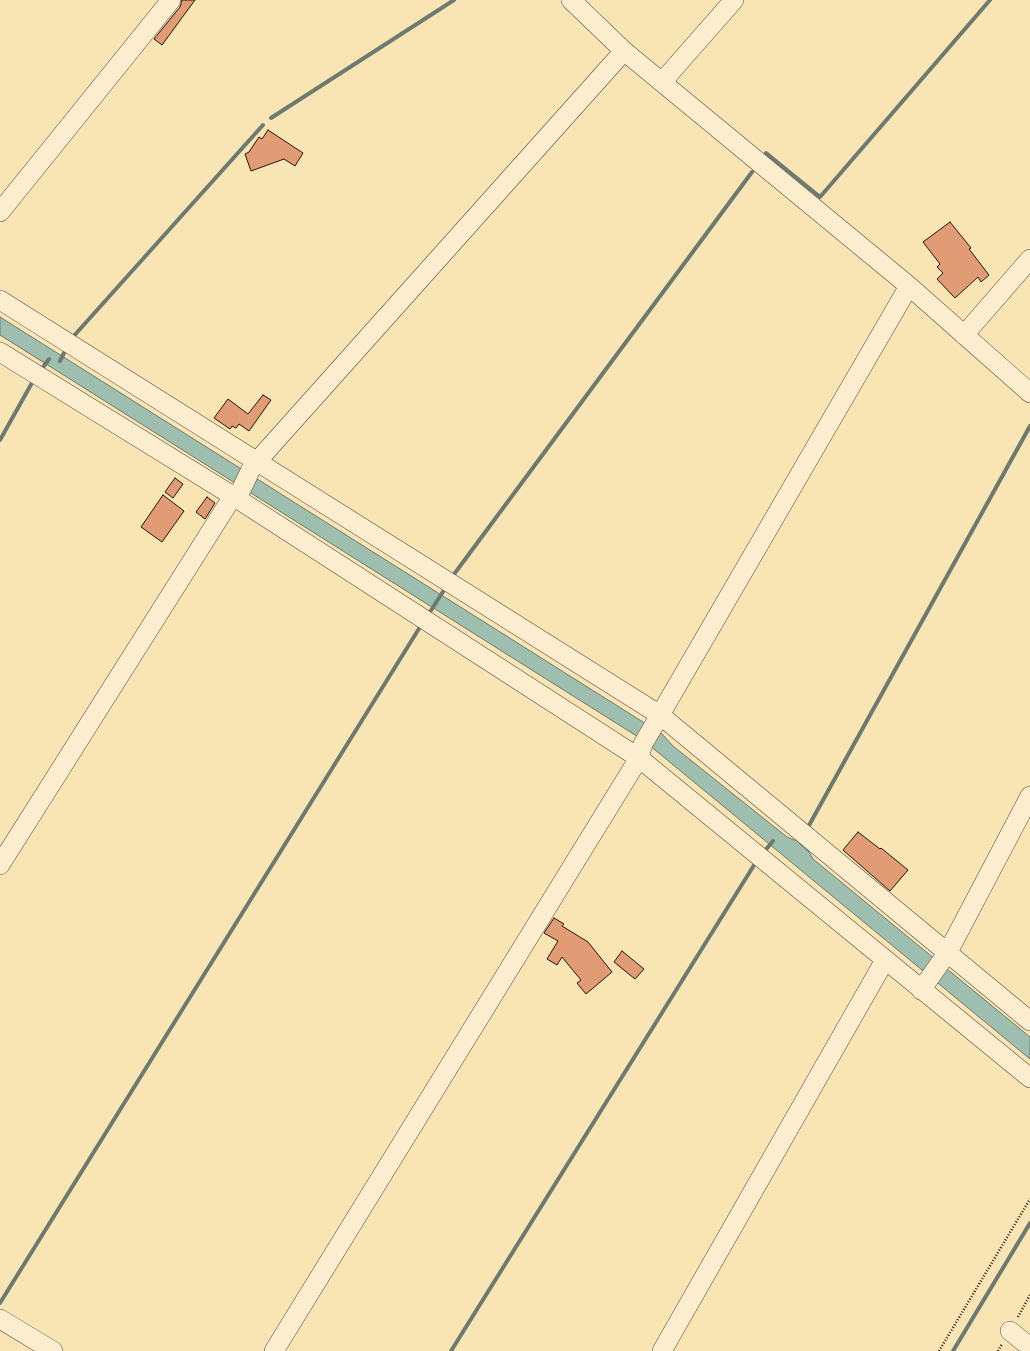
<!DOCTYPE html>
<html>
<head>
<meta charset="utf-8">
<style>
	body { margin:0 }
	canvas { display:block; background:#f9e4b4 }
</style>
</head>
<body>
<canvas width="1030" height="1351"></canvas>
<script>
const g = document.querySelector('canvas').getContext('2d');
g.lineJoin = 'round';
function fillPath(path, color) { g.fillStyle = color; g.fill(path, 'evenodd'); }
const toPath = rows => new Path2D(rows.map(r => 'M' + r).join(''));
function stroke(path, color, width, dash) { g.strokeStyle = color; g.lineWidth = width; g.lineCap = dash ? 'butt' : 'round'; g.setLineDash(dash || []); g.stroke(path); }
const water = toPath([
	[0,317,662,734,673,746,787,837,794,840,799,840,800,844,809,852,813,859,1030,1037,1030,1059,643,740,0,335,0,317]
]);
const stream = toPath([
	[271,118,454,0],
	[766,153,820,197,990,0],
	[72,338,263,125],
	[60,361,66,349],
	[41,370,49,359],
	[0,440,33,381],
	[452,577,752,172],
	[430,612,446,587],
	[807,829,1030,426],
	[763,853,773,841],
	[0,1303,420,627],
	[451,1351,756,862],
	[953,1351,1030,1223]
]);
const building = toPath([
	[182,0,195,0,162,45,154,39,180,7,182,0],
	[268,130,303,153,295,166,284,159,251,171,245,154,249,152,259,137,262,139,268,130],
	[950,222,971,248,969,249,989,275,981,282,978,277,955,298,937,279,943,273,937,267,940,264,923,242,950,222],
	[263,395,271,400,249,431,239,424,236,428,232,426,230,429,214,418,228,399,248,414,263,395],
	[175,478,183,484,173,498,165,492,175,478],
	[163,495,184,511,162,542,141,527,163,495],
	[207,497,215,503,205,519,196,512,207,497],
	[858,832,880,849,881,848,908,870,890,891,843,850,858,832],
	[554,918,564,924,562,926,588,942,612,972,586,994,577,983,581,980,562,957,557,965,547,959,558,941,544,933,554,918],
	[622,951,644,969,635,979,614,962,622,951]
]);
const path = toPath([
	[1018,1317,1030,1295],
	[939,1351,1030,1199],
	[998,1351,1002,1344]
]);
const minor = toPath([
	[571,0,624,51,909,286,1030,393],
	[662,82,734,0],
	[0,212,171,0],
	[0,300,660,715,1030,1021],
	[964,335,1030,259],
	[0,352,233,496,639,758,1030,1078],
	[0,865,233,496,241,490,252,467,624,51],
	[921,990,948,952,1030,796],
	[0,1319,53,1351],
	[1010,1331,1030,1347],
	[274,1351,639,758,643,744,660,715,909,286],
	[662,1351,885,960]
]);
fillPath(water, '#9ebeb0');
stroke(water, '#6d7a70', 1);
stroke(stream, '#6d7a70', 4);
fillPath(building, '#e19c76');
stroke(building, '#231510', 1);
stroke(minor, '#584939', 20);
stroke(path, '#231510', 2.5, [1, 2]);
stroke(minor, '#fbedce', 19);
</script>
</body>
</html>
